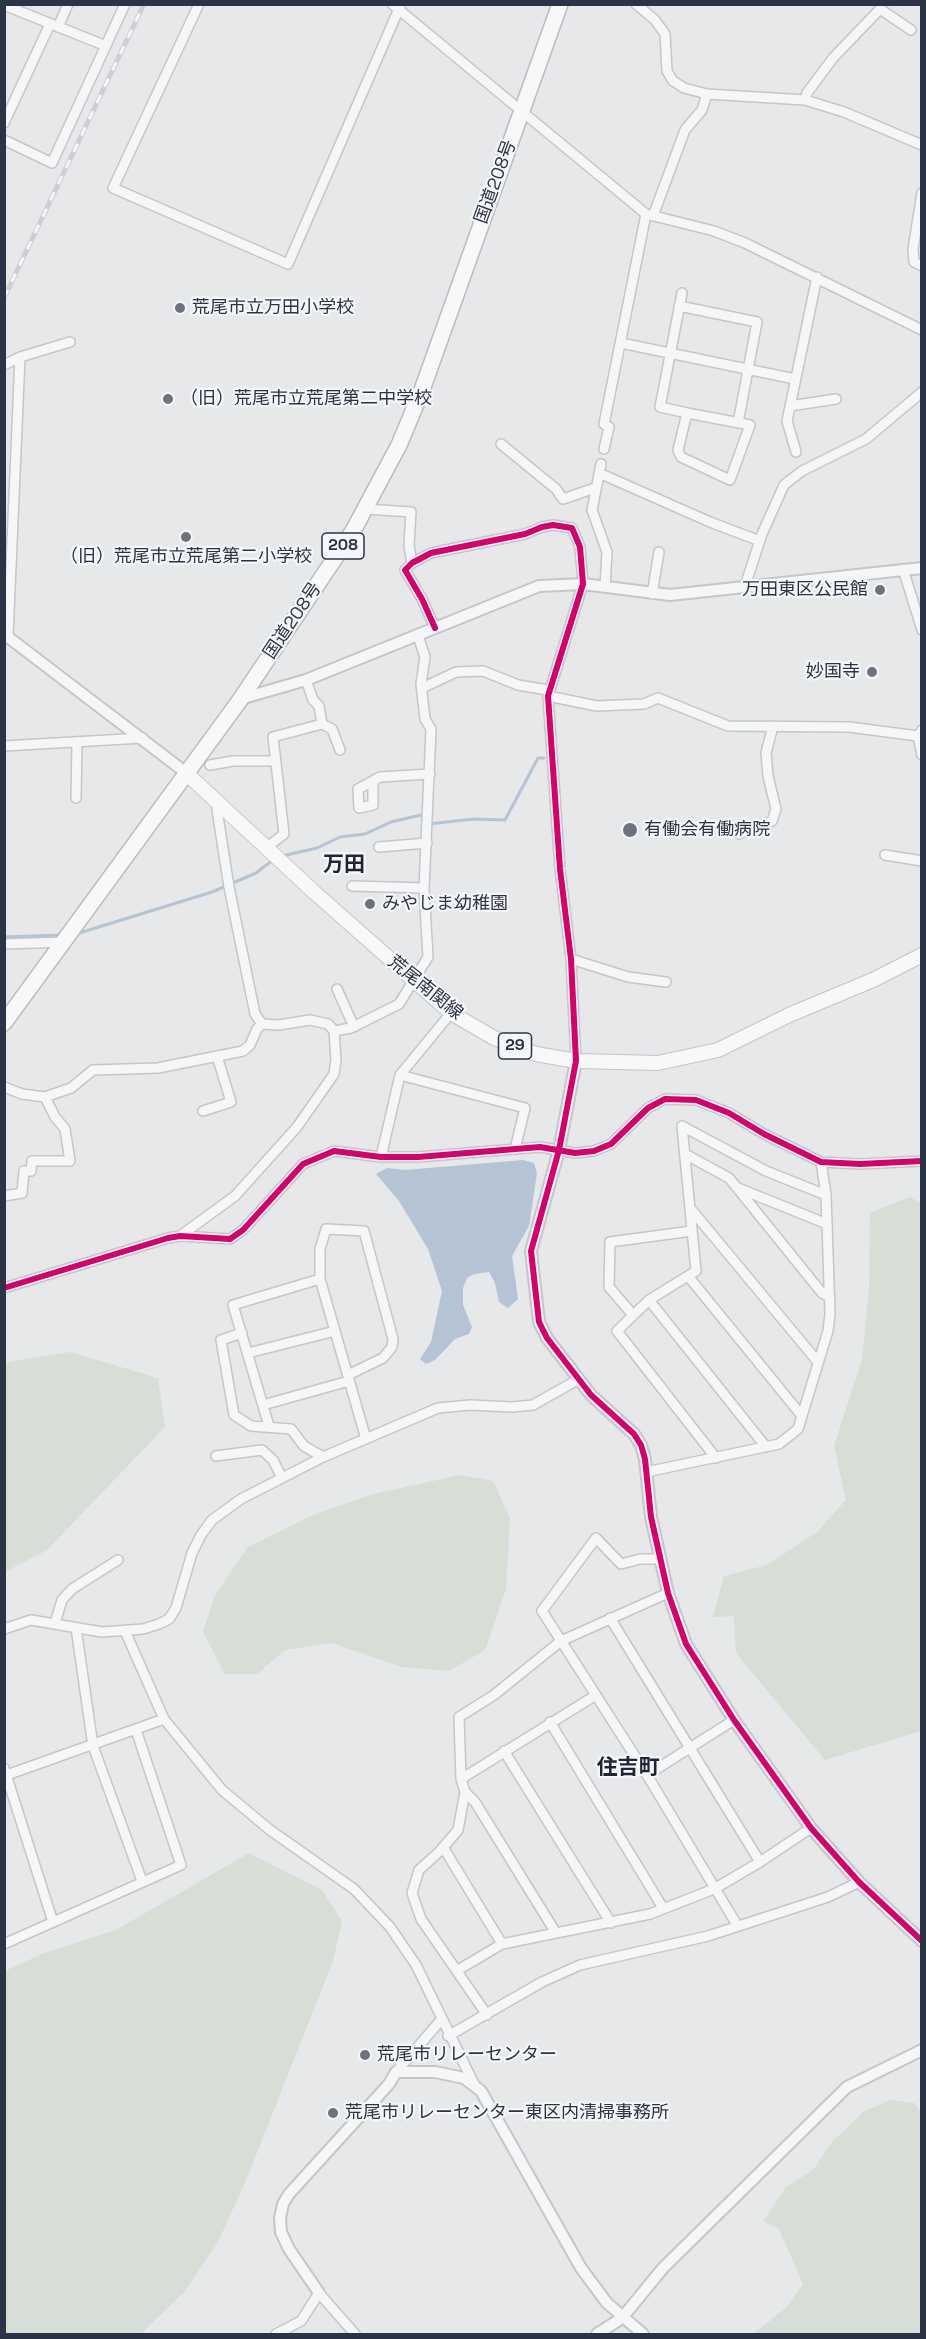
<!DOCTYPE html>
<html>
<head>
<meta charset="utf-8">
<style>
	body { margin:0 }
	#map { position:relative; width:926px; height:2339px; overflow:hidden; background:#e6e8ea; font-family:"Space Grotesk",sans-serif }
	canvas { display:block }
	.frame { position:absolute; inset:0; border:6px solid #2b3445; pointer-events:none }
</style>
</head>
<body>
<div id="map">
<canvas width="926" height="2339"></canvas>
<div class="frame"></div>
</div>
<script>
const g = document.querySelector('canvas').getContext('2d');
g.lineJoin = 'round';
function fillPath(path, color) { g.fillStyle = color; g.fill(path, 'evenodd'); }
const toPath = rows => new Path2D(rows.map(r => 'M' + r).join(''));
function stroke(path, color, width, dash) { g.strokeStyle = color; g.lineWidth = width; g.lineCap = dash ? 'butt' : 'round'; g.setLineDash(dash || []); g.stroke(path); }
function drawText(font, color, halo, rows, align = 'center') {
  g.font = font + ' "Space Grotesk","Noto Sans JP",sans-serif'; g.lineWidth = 4.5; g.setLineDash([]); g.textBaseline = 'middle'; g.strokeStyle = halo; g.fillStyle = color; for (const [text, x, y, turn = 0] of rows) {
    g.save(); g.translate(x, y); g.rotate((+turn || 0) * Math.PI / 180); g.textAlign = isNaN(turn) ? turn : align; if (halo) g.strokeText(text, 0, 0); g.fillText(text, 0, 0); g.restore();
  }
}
const green = toPath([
	[910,1197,922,1204,921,1731,825,1760,736,1653,734,1616,713,1617,724,1576,767,1565,817,1532,846,1500,834,1446,862,1360,869,1288,870,1213],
	[70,1352,158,1378,165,1427,47,1550,5,1572,5,1365,9,1362],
	[460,1475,493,1481,510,1518,506,1589,485,1650,449,1671,402,1667,332,1643,285,1650,257,1674,225,1674,203,1632,215,1595,248,1547,313,1515,370,1495],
	[249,1853,322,1890,342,1921,333,1961,247,2178,218,2242,185,2291,141,2334,5,2334,5,1971,44,1953,116,1930],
	[890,2100,914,2103,921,2112,921,2334,753,2334,786,2308,803,2284,779,2229,763,2221,786,2187,813,2170,831,2143,863,2112]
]);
const water = toPath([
	[523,1160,534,1163,537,1173,529,1226,512,1256,518,1299,508,1308,499,1302,495,1283,489,1272,474,1274,467,1278,463,1288,463,1305,472,1327,469,1334,455,1339,435,1360,426,1364,420,1359,431,1342,442,1291,428,1249,399,1201,376,1174,387,1168,405,1170]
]);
const stream = toPath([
	[428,824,474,819,505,820,538,758,544,758],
	[282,856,317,848,340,837,365,834,391,822,421,815,425,819],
	[76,934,212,892,256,873,273,860],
	[4,937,63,935]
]);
const minor = toPath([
	[199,4,113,188,288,264,401,4],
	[392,4,646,214,714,231,745,243,922,330],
	[636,4,655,20,665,34,667,71,673,81,684,88,707,94],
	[4,5,106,46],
	[58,27,68,4],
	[805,100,807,93,833,58,880,9,911,30],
	[4,123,50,24],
	[4,140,52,163,125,4],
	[922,193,913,249,914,262,922,266],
	[653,216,685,130,702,110,707,94,805,100,844,112,922,145],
	[682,293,660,407,687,413,750,425,730,480,681,457,678,450,687,413],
	[679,306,757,322,738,423],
	[621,343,795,379],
	[4,365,20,357,70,342],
	[790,406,836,399],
	[501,444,556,489,563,499,595,488],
	[604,449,609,427,604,424,646,214],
	[796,452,787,421,817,277],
	[601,464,592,510,607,552,605,587],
	[599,473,710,522,760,541],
	[365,509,411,512,409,545,412,563],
	[903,569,922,630],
	[745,586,762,534,784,485,802,471,866,439,922,392],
	[652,594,659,552],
	[435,628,422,599,405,570,412,563,431,553,525,534,542,527,553,525,572,528,580,547,583,584,548,696,560,869,571,959,576,1061],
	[8,636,20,357],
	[306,680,313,700,319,706,322,724,332,729,340,750],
	[422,688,456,672,483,671,518,685,548,690],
	[548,696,597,706,644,704,658,698,728,726,849,727,918,736],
	[922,730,918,736,922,755],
	[4,746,143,738],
	[210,765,233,761,276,761],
	[373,781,373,805,359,808,358,789,373,781,380,777,430,774],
	[76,798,77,742],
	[739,834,772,821,776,809,768,776,766,753,773,726],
	[379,847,427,843],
	[266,848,284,834,273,737,322,724],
	[885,855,922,861],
	[352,886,424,888],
	[4,944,64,942],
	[571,959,628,977,666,982],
	[337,989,354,1027],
	[334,1031,351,1028,399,1004,428,957,424,888,431,729,425,719,421,684,425,657,418,636],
	[400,1075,525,1108,515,1149],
	[4,1087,22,1094,45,1097,71,1088,93,1070,158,1068,243,1051,250,1045,257,1029,262,1024,255,1014,229,887,217,810,222,807],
	[203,1111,231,1102,217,1056],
	[685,1154,729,1178,822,1293,830,1297],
	[381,1157,400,1075,451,1013],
	[738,1188,827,1224],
	[4,1196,22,1193,24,1171,31,1171,32,1161,70,1161,65,1129,55,1117,45,1097],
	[690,1208,818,1362],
	[180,1236,235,1196,297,1127,334,1074,336,1060,334,1031,328,1024,310,1020,279,1025,262,1024],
	[688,1276,802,1416],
	[4,1288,168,1238,180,1236,230,1239,243,1230,303,1164,334,1151,381,1157,418,1157,540,1147,575,1153,594,1151,611,1144,648,1108,665,1099,696,1100,729,1113,764,1134,821,1162,860,1164,922,1161],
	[649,1300,766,1447],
	[633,1315,609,1287,610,1242,692,1231],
	[242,1333,221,1340,234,1415,251,1426,291,1429,304,1446,323,1457],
	[248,1353,335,1331],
	[348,1375,383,1358,392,1347,393,1339,364,1231,326,1229,320,1249,320,1279,366,1439],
	[263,1405,349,1381],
	[269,1426,233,1305,320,1279],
	[216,1456,262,1450,273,1460,282,1478],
	[716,1458,617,1331,649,1300,696,1271,682,1126,766,1171,826,1195],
	[646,1472,779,1444,798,1429,828,1331,830,1314,826,1195,821,1162],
	[661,1559,640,1559,621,1564,596,1538,542,1611,647,1775,737,1925],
	[610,1618,760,1862],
	[55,1623,62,1600,72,1589,118,1560],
	[76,1628,93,1746,142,1881],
	[4,1629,31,1620,102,1632,143,1629,159,1624,169,1619,176,1608,192,1553,201,1535,212,1520,241,1499,323,1457,438,1408,470,1405,512,1407,533,1405,579,1379],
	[125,1631,164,1719,222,1790,270,1830,354,1889,390,1927,416,1965,474,2084],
	[550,1722,663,1908],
	[504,1751,611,1923],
	[4,1768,53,1922],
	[647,1775,734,1720],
	[4,1776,164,1719],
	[461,1779,596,1695],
	[465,1792,458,1830,440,1851,419,1870,412,1893,421,1919,487,2015],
	[443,1847,502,1944],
	[556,1933,475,1802,465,1792,461,1779,459,1717,494,1695,561,1641,668,1593],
	[4,1944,181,1865,136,1730],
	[458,1970,502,1944,650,1914,714,1889,760,1862,811,1828],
	[448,2036,542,1982,580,1965,708,1936,828,1897,859,1882],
	[396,2072,441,2020],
	[276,2334,301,2321,319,2293,355,2334]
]);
const tertiary = toPath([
	[4,634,185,772],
	[240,699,306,680,539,586,583,584,670,595,922,568],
	[576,1061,559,1150,531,1251,539,1322,547,1338,591,1395,634,1434,641,1445,645,1459,651,1517,668,1593,686,1644,734,1720,811,1828,859,1882,922,1941],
	[319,2293,289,2249,281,2232,280,2218,283,2204,289,2194,389,2084,396,2072,435,2072,464,2078,481,2091,581,2268,607,2303,643,2334],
	[597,2334,622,2318,663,2268,847,2087,922,2050]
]);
const primary = toPath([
	[185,772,314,892,451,1013,494,1038,536,1054,576,1061,658,1063,718,1050,789,1015,873,980,922,955]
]);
const trunk = toPath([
	[4,1023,240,700,353,531,399,445,422,390,560,4]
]);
const rail = toPath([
	[4,298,144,4]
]);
const cycleway = toPath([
	[435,628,422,599,405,570,412,563,431,553,525,534,542,527,553,525,572,528,580,547,583,584,548,696,560,869,571,959,576,1061,559,1150,531,1251,539,1322,547,1338,591,1395,634,1434,641,1445,645,1459,651,1517,668,1593,686,1644,734,1720,811,1828,859,1882,922,1941],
	[4,1288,168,1238,180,1236,230,1239,243,1230,303,1164,334,1151,381,1157,418,1157,540,1147,575,1153,594,1151,611,1144,648,1108,665,1099,696,1100,729,1113,764,1134,821,1162,860,1164,922,1161]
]);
const markers = [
	[180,308,6,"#6c737f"],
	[168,399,6,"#6c737f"],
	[186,537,6,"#6c737f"],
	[880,590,6,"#6c737f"],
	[872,672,6,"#6c737f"],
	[630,830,8,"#6c737f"],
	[370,904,6,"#6c737f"],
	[365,2055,6,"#6c737f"],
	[333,2113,6,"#6c737f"]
];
const shields = [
	[343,546,42],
	[515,1046,33]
];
const shieldNames = [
	["208",343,546],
	["29",515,1046]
];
const streetNames = [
	["国道208号",496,182,-70],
	["国道208号",293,621,-56],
	["荒尾南関線",425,988,39]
];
const poiNames = [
	["荒尾市立万田小学校",192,308],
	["（旧）荒尾市立荒尾第二中学校",180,399],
	["（旧）荒尾市立荒尾第二小学校",186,557,"center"],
	["万田東区公民館",868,590,"right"],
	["妙国寺",860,672,"right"],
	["有働会有働病院",644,830],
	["みやじま幼稚園",382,904],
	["荒尾市リレーセンター",377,2055],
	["荒尾市リレーセンター東区内清掃事務所",345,2113]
];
const quarterNames = [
	["万田",344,865],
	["住吉町",628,1768]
];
fillPath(green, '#d6ded6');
fillPath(water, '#b4c4d5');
stroke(stream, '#b4c4d5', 3);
stroke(minor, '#c4c6c8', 12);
stroke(tertiary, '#c4c6c8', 14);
stroke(primary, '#c2c5c8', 16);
stroke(trunk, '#b8bbbf', 18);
stroke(minor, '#f5f6f7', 9);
stroke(tertiary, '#f5f6f7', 10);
stroke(primary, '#f8f8f8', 14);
stroke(trunk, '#f8f8f8', 15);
stroke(rail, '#cecfd2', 5);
stroke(rail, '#f4f6f9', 3, [9]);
stroke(cycleway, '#d6006c', 6);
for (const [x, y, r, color] of markers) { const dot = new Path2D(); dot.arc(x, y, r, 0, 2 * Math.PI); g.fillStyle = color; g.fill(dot); stroke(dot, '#f4f6f9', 2); }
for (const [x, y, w] of shields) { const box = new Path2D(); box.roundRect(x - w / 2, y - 13, w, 26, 4.5); g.fillStyle = '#f4f6f9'; g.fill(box); stroke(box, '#2b3445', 1.5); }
drawText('bold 16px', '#2b3445', null, shieldNames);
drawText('18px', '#2b3445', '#f4f6f9', streetNames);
drawText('18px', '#2b3445', '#f4f6f9', poiNames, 'left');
drawText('bold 21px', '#1d2536', '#f4f6f9', quarterNames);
</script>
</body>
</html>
